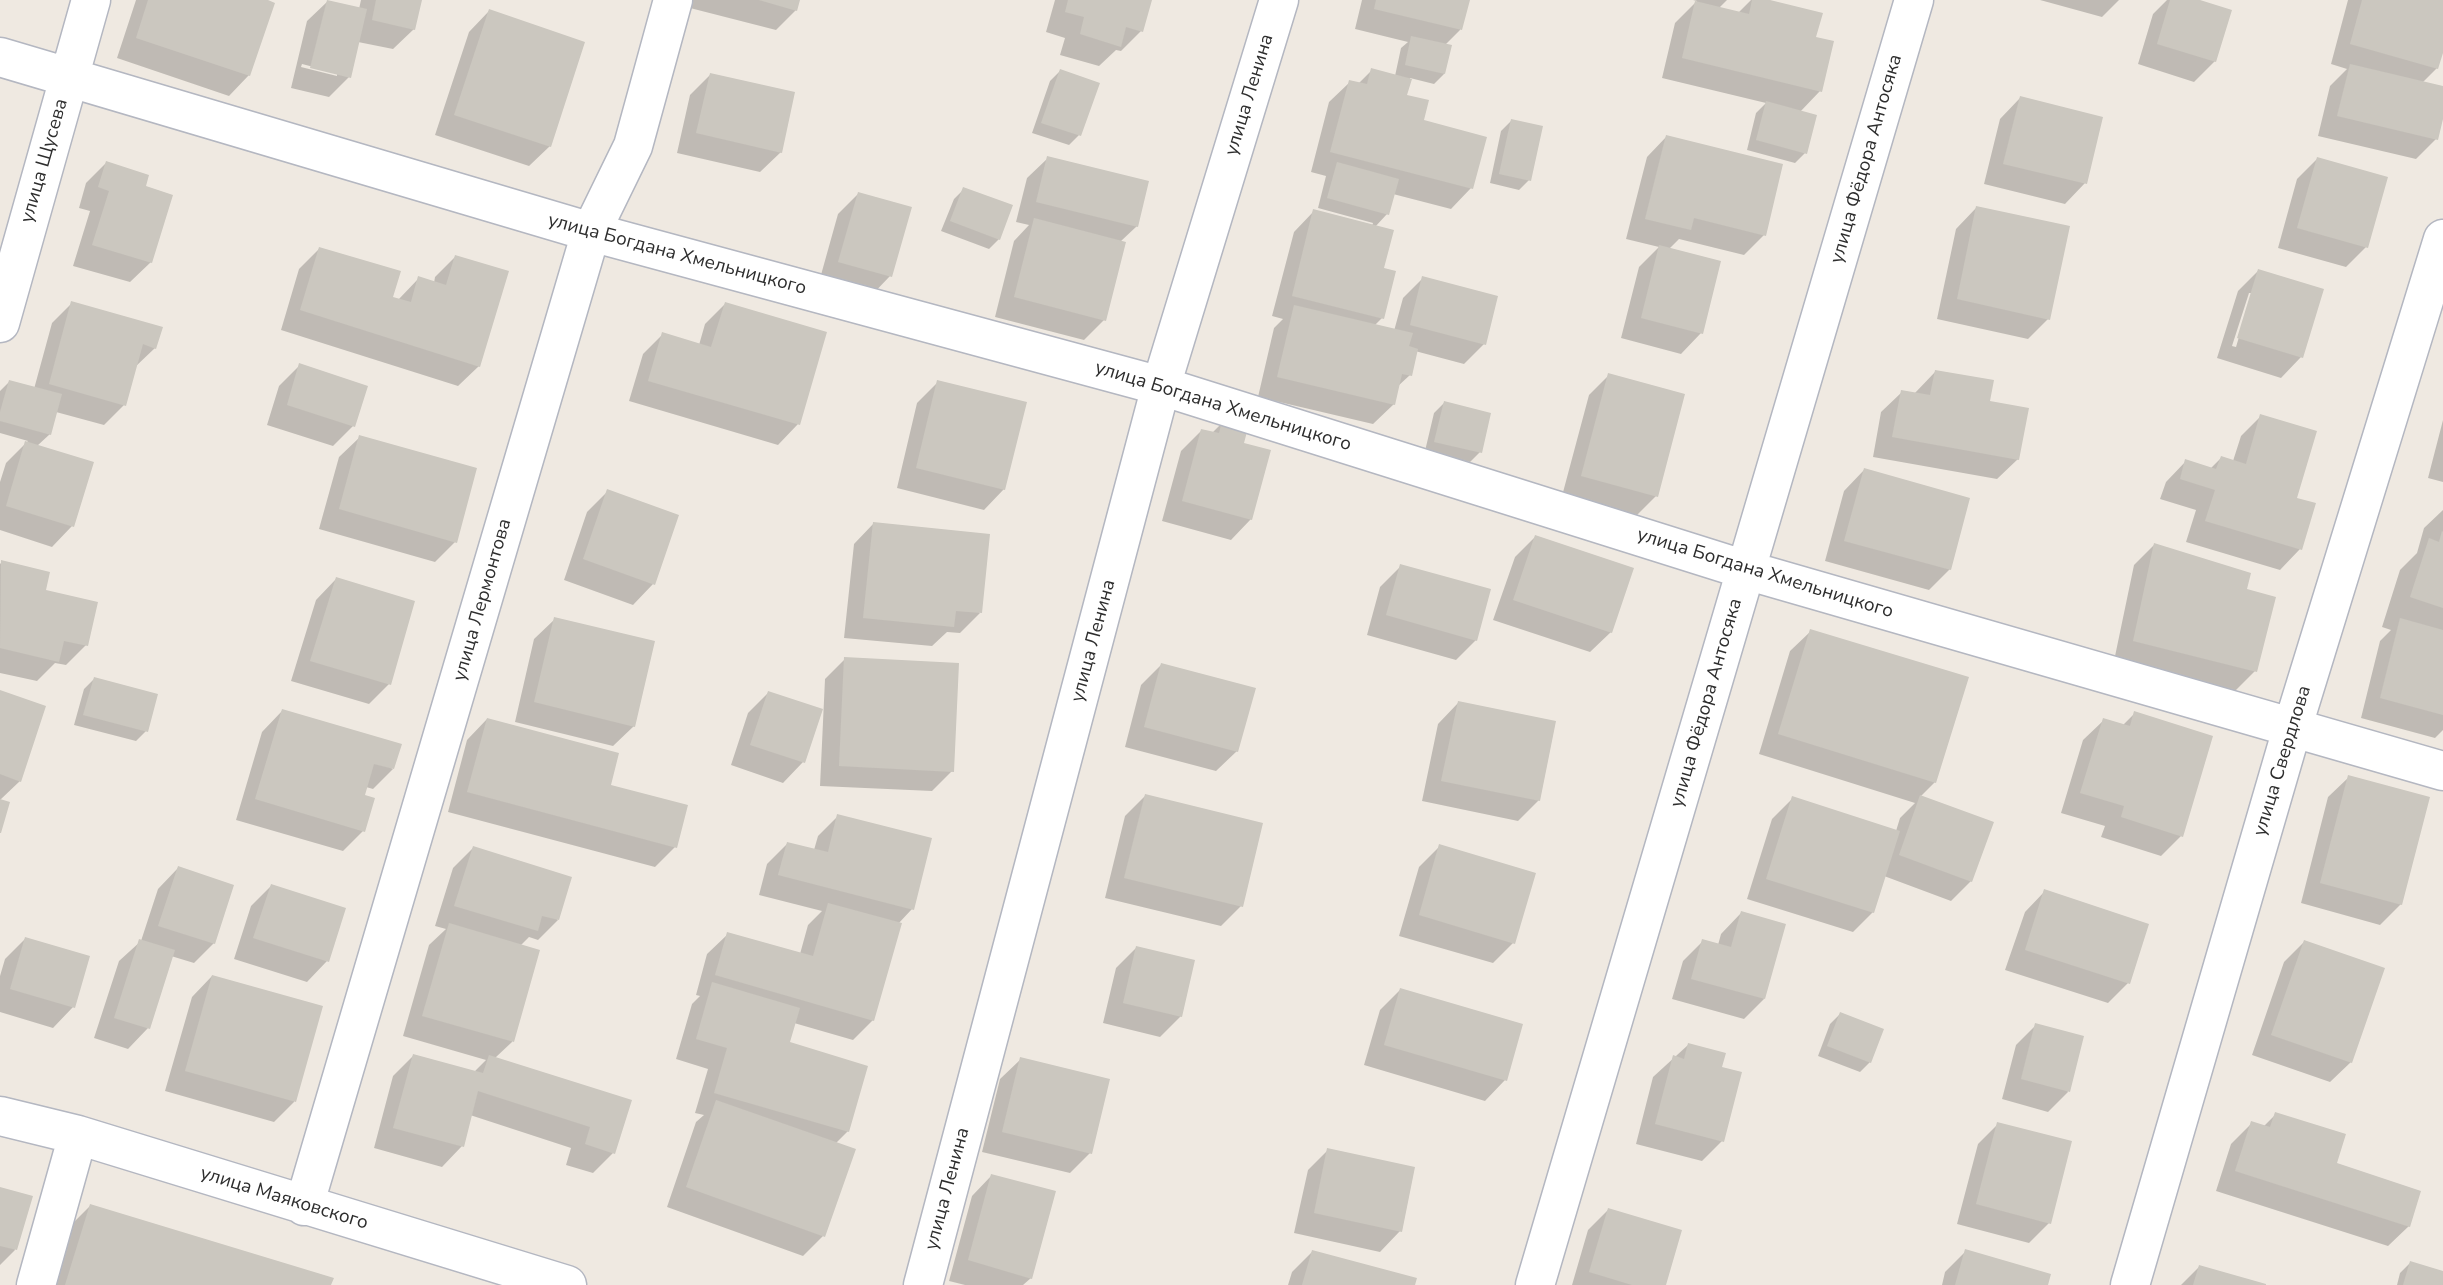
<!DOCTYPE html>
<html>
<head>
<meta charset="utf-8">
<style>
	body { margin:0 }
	canvas { display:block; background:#efe9e1 }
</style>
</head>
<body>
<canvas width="2443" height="1285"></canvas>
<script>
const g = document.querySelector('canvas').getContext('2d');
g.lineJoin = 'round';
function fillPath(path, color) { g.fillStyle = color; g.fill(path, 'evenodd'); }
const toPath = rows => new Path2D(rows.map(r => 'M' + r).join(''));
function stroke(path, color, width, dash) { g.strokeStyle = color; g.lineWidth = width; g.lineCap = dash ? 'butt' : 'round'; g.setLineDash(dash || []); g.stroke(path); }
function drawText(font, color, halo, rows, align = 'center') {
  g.font = font + ' "Nunito Sans",sans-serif'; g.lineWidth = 6; g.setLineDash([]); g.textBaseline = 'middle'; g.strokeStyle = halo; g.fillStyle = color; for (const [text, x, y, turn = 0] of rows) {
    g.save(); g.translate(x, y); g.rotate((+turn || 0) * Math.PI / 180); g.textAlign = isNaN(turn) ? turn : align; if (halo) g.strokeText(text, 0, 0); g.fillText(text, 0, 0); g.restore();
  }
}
const shadow = toPath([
	[136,0,262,0,249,75,229,96,117,58],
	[361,0,420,0,414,29,393,49,358,42,349,77,329,97,291,88,307,21,328,1,359,9],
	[302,64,337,73,337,76,301,67],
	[692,0,798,0,796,10,776,30,690,8],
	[1055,0,1151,0,1141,31,1121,51,1116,50,1099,66,1060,55,1065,38,1046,32],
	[1362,0,1468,0,1460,30,1445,45,1444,74,1434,84,1410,78,1405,96,1471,188,1451,209,1393,194,1387,214,1375,227,1382,269,1382,318,1374,326,1394,331,1403,298,1423,278,1484,344,1464,364,1415,351,1410,375,1397,387,1394,404,1373,424,1258,397,1274,328,1283,319,1272,316,1294,232,1314,211,1372,226,1373,223,1318,208,1326,176,1311,172,1329,102,1350,82,1358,84,1372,70,1395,76,1401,48,1408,42,1355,29],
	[1693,0,1727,0,1719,8,1738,13,1751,0,1763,0,1814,38,1820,91,1800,112,1805,153,1795,163,1747,150,1756,113,1766,103,1662,78,1675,23,1697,1],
	[2040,0,2119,0,2102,17],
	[2167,0,2195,0,2215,61,2194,82,2138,64,2153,14],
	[2348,0,2443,0,2443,46,2437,68,2422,83,2443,88,2443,111,2436,139,2416,159,2318,136,2330,86,2347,69,2331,64],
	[489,11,550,146,529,166,435,135,469,32],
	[1060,71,1079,135,1069,145,1032,133,1050,81],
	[710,75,781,152,760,172,677,153,690,95],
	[2020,98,2085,183,2065,204,1984,184,2000,119],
	[1511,121,1529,180,1519,190,1490,183,1501,131],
	[1667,136,1764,235,1744,255,1679,239,1668,250,1701,333,1681,354,1621,338,1639,267,1659,247,1626,239,1647,157],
	[1048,158,1137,226,1120,242,1104,320,1084,340,995,317,1014,241,1029,225,1016,222,1027,178],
	[2317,159,2366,247,2346,267,2278,248,2297,179],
	[106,163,144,187,151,262,130,282,73,266,90,211,79,208,86,183],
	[964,189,999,239,989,249,941,231,954,199],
	[858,194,890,276,870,297,819,282,838,214],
	[1976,208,2048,319,2028,339,1937,319,1956,229],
	[319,249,390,298,398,300,419,278,434,283,435,277,455,257,479,366,458,386,281,330,299,269],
	[2258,271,2301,357,2281,378,2217,358,2238,291],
	[2249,293,2252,293,2236,347,2232,346],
	[72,303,155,348,134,368,124,405,104,425,56,412,50,434,37,446,72,526,52,547,0,530,0,482,6,463,28,441,0,433,0,391,9,382,34,389,52,323],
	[725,304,798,424,778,445,629,401,643,354,663,334,699,345,705,324],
	[300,365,353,426,333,446,267,425,279,386],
	[1935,372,1988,403,2018,459,1997,479,1873,457,1881,412,1902,392,1914,394],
	[1609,375,1656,496,1636,516,1562,496,1589,395],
	[938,382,1004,489,984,510,897,488,917,403],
	[1444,403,1480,452,1470,462,1425,451,1434,413],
	[2261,416,2295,499,2300,549,2280,570,2186,542,2196,510,2160,499,2166,482,2186,461,2210,469,2221,458,2233,461,2241,436],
	[2443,420,2443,482,2428,478],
	[1222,423,1251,519,1231,540,1162,521,1181,451,1201,431,1212,433],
	[360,437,455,542,435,562,319,529,339,457],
	[1864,470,1950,569,1929,590,1825,561,1844,491],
	[608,491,653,584,633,605,564,580,587,512],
	[2443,510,2443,730,2435,738,2361,718,2380,641,2391,630,2382,627,2400,570,2417,553,2424,528],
	[874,523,980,613,960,633,947,632,932,646,844,638,854,544],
	[1535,537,1611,632,1590,652,1493,620,1515,557],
	[2154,545,2245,590,2255,671,2235,691,2114,661,2134,565],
	[2,562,44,592,86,645,66,665,55,663,37,681,0,673,0,564],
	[1401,566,1476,640,1456,660,1367,635,1380,587],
	[336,579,389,684,369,704,291,681,316,600],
	[555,619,634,726,613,746,515,722,534,639],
	[1811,631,1935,782,1920,797,1971,881,1951,901,1884,876,1873,912,1853,932,1747,899,1772,819,1793,798,1896,831,1900,818,1915,803,1759,754,1790,651],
	[845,659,952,771,932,791,820,786,825,679],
	[1161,665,1237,751,1216,771,1125,747,1141,685],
	[94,679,146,731,136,741,74,725,84,689],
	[0,692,20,781,0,800],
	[768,693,803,762,783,783,731,765,748,713],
	[1458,703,1539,800,1518,821,1422,801,1438,724],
	[282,711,393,769,373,789,366,787,363,796,363,831,343,851,236,820,262,732],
	[2135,713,2181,836,2161,856,2101,837,2105,826,2061,813,2083,740,2104,720,2122,726],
	[487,719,609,786,675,847,655,867,448,812,467,740],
	[2349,777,2401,904,2380,925,2301,903,2328,797],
	[1145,796,1241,906,1221,926,1105,898,1125,816],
	[838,816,912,909,898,924,873,1020,853,1040,794,1023,788,1043,848,1131,835,1144,823,1236,803,1256,667,1207,696,1122,704,1115,695,1113,708,1069,676,1059,692,1004,700,996,696,995,707,954,728,934,800,954,808,925,822,911,759,895,767,864,787,844,814,850,818,836],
	[1440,846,1513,943,1493,963,1399,936,1419,867],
	[473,848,558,920,538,940,529,937,520,946,538,951,512,1042,495,1058,630,1102,613,1153,593,1173,566,1165,571,1148,470,1115,462,1146,442,1167,374,1148,393,1076,413,1056,474,1072,486,1060,403,1036,429,945,446,929,435,926,453,868],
	[178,868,214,943,194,963,171,956,148,1028,128,1049,94,1038,119,961,141,941,158,889],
	[271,886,327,961,307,982,234,959,251,906],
	[2045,891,2128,983,2108,1003,2005,970,2025,912],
	[1741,913,1764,999,1744,1019,1672,999,1683,961,1703,941,1718,945,1721,934],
	[25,939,73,1007,53,1028,0,1012,0,976,5,959],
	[2304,942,2351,1062,2330,1082,2252,1055,2284,962],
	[1136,948,1181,1016,1160,1037,1103,1023,1116,968],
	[212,976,320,1007,294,1102,274,1122,165,1091,192,997],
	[1400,990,1505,1080,1485,1101,1364,1065,1380,1010],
	[1840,1014,1870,1062,1860,1072,1818,1056,1830,1024],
	[2036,1025,2068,1092,2048,1112,2002,1099,2016,1045],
	[1688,1045,1720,1068,1722,1141,1702,1161,1636,1144,1653,1077],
	[1021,1059,1090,1153,1070,1173,982,1152,1000,1079],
	[2276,1114,2334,1165,2409,1226,2388,1246,2216,1191,2231,1144,2252,1123,2263,1127],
	[1998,1124,2049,1223,2029,1243,1957,1224,1978,1144],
	[1328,1150,1400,1231,1380,1252,1294,1233,1308,1170],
	[992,1175,1031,1278,1023,1285,965,1285,949,1281,972,1196],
	[0,1189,15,1250,0,1265],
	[90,1206,329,1285,52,1285,70,1226],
	[1608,1210,1664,1285,1572,1285,1588,1230],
	[1966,1251,2046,1285,1942,1285,1945,1272],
	[1312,1252,1413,1285,1288,1285,1292,1272],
	[2410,1263,2443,1273,2443,1285,2397,1285,2400,1273],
	[2200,1266,2263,1285,2181,1285]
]);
const building = toPath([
	[148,0,268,0,275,3,250,76,136,38],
	[327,0,367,9,351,78,310,68],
	[376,0,422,0,415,30,372,20],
	[759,0,800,0,797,11],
	[1068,0,1152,0,1143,32,1126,27,1121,47,1080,34,1084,17,1065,12],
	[1376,0,1470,0,1462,30,1374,9],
	[1752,0,1770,0,1823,13,1816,37,1834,41,1822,92,1682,58,1695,1,1749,14],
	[2170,0,2200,0,2232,10,2216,62,2157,44],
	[2362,0,2443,0,2443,53,2438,69,2350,44],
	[489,9,585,42,551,147,454,115],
	[1411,36,1452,45,1445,74,1405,65],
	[2350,64,2443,86,2443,119,2438,140,2337,116],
	[1371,68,1412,79,1407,95,1429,100,1424,120,1487,137,1473,189,1330,152,1349,80,1367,84],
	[1060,69,1100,83,1081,136,1041,123],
	[710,73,795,92,782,153,696,133],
	[2020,96,2103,117,2087,184,2003,164],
	[1766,101,1817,115,1807,154,1756,140],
	[1511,119,1543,126,1531,181,1499,174],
	[1666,135,1783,164,1766,236,1694,218,1691,230,1645,219],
	[1047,156,1149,181,1138,227,1036,202],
	[2317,157,2388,177,2368,248,2297,228],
	[106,161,149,175,146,186,173,195,152,263,92,245,109,191,98,187],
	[1337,162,1399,179,1389,215,1327,198],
	[963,187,1013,205,1000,240,950,221],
	[858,192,912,207,892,277,838,262],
	[1976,206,2070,226,2050,320,1957,299],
	[1313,209,1394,230,1384,268,1396,271,1384,319,1292,296],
	[1034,218,1126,242,1106,321,1014,297],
	[1659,245,1721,261,1703,334,1641,318],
	[319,247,401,271,393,297,411,302,418,276,446,285,455,255,509,271,480,367,300,310],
	[2258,269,2324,289,2303,358,2237,338],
	[1422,276,1498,296,1486,345,1410,325],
	[71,301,163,327,156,349,143,344,126,406,49,384],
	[725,302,827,332,800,425,648,381,662,332,711,347],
	[1294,305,1413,333,1409,346,1418,349,1412,376,1402,374,1395,405,1277,377],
	[299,363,368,386,355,427,287,405],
	[1935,370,1994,380,1990,401,2029,408,2019,460,1892,437,1901,390,1930,395],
	[1608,373,1685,394,1658,497,1581,476],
	[9,380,62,394,51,435,0,421,0,412],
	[937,380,1027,402,1005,490,916,468],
	[1444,401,1491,413,1482,453,1434,442],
	[2260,414,2317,431,2297,498,2316,503,2302,550,2205,521,2215,490,2180,479,2185,459,2216,469,2221,456,2246,464],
	[1222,421,1248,428,1244,443,1271,450,1252,520,1182,501,1201,429,1219,433],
	[359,435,477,468,457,543,339,509],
	[25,441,94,462,74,527,6,506],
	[1864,468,1970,498,1951,570,1844,541],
	[607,489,679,515,655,585,583,559],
	[873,522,990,534,982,613,956,611,954,627,863,618],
	[2442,531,2443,532,2443,608,2410,597,2429,538,2439,542],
	[1535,535,1634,568,1612,633,1513,600],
	[2154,543,2251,573,2247,589,2276,597,2257,672,2133,641],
	[1,560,50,572,46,590,98,602,88,646,64,641,59,662,0,648],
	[1400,564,1491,589,1477,641,1386,615],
	[336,577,415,601,391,685,310,661],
	[554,617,655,641,635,727,534,702],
	[2400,618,2443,630,2443,715,2380,698],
	[1810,629,1969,677,1936,783,1778,734],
	[844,657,959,663,954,772,839,766],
	[1161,663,1256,688,1238,752,1144,727],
	[94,677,158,694,148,732,83,715],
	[0,690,46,706,21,782,0,774],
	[768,691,823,709,805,763,750,745],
	[1458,701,1556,721,1540,801,1441,781],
	[282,709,402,744,394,769,374,764,365,795,375,798,365,832,255,799],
	[2134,711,2213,736,2183,837,2121,817,2124,806,2080,793,2103,718,2130,726],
	[487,718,619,753,611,785,688,805,677,848,467,792],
	[2348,775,2430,797,2402,905,2320,883],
	[1145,794,1263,823,1243,907,1124,878],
	[1920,795,1994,822,1972,882,1899,855],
	[1792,796,1900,831,1874,913,1766,879],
	[0,799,10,802,1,833,0,833],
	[837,814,932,838,914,910,778,875,787,842,828,852],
	[1439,844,1536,873,1515,944,1419,915],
	[473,846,572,877,559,920,542,916,538,931,454,906],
	[178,866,234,885,215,944,158,926],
	[271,884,346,908,329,962,253,938],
	[2044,889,2149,924,2130,984,2025,950],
	[828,903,902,923,874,1021,715,975,727,932,813,956],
	[1741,911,1786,924,1765,999,1691,979,1702,939,1731,947],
	[449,923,540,950,514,1042,422,1016],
	[25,937,90,956,75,1008,10,989],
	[139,939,175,950,150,1029,114,1018],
	[2304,940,2385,968,2352,1063,2271,1035],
	[1136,946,1195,960,1182,1017,1123,1003],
	[212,975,323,1006,296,1102,185,1071],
	[712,982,800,1008,790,1042,868,1066,849,1132,714,1093,727,1048,696,1039],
	[1400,988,1523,1024,1507,1081,1384,1045],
	[1840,1012,1884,1029,1871,1063,1827,1046],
	[2035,1023,2084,1036,2070,1092,2021,1079],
	[1688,1043,1726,1053,1722,1067,1742,1072,1724,1142,1655,1124,1673,1055,1684,1059],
	[413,1054,483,1073,489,1055,632,1100,615,1154,585,1144,590,1127,478,1091,464,1147,393,1128],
	[1020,1057,1110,1079,1092,1154,1002,1132],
	[716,1100,856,1149,825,1237,686,1187],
	[2275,1112,2346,1134,2337,1163,2421,1191,2410,1227,2235,1171,2251,1121,2270,1127],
	[1997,1122,2072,1141,2051,1224,1976,1204],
	[1327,1148,1415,1167,1402,1232,1314,1213],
	[991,1174,1056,1191,1032,1279,968,1260],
	[0,1187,33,1196,17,1250,0,1246],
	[90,1204,334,1278,331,1285,65,1285],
	[1608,1208,1682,1230,1666,1285,1632,1285,1589,1272],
	[1965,1249,2051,1274,2048,1285,1955,1285],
	[1312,1250,1417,1278,1415,1285,1302,1285],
	[2410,1261,2443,1271,2443,1285,2403,1285],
	[2199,1265,2266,1284,2266,1285,2193,1285]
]);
const minor = toPath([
	[0,57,591,232,1161,386,1746,570,2443,771],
	[0,323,91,0],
	[0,1116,78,1135,567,1285],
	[304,1206,591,232,633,146,673,0],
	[36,1285,78,1135],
	[923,1285,1161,386,1279,0],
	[1535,1285,1914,0],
	[2130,1285,2292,729,2443,239]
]);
const streetNames = [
	["улица Ленина",1250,95,-73],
	["улица Фёдора Антосяка",1867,159,-74],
	["улица Щусева",45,161,-74],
	["улица Богдана Хмельницкого",677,255,15],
	["улица Богдана Хмельницкого",1223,407,17],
	["улица Богдана Хмельницкого",1765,574,17],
	["улица Лермонтова",483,600,-74],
	["улица Ленина",1094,641,-75],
	["улица Фёдора Антосяка",1707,703,-74],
	["улица Свердлова",2283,761,-73],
	["улица Ленина",948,1189,-75],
	["улица Маяковского",284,1199,17]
];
fillPath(shadow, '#0003');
fillPath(building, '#cbc7bf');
stroke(minor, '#b4b7c1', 41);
stroke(minor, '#fff', 38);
drawText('19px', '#2e2e2e', '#fff', streetNames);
</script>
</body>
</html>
